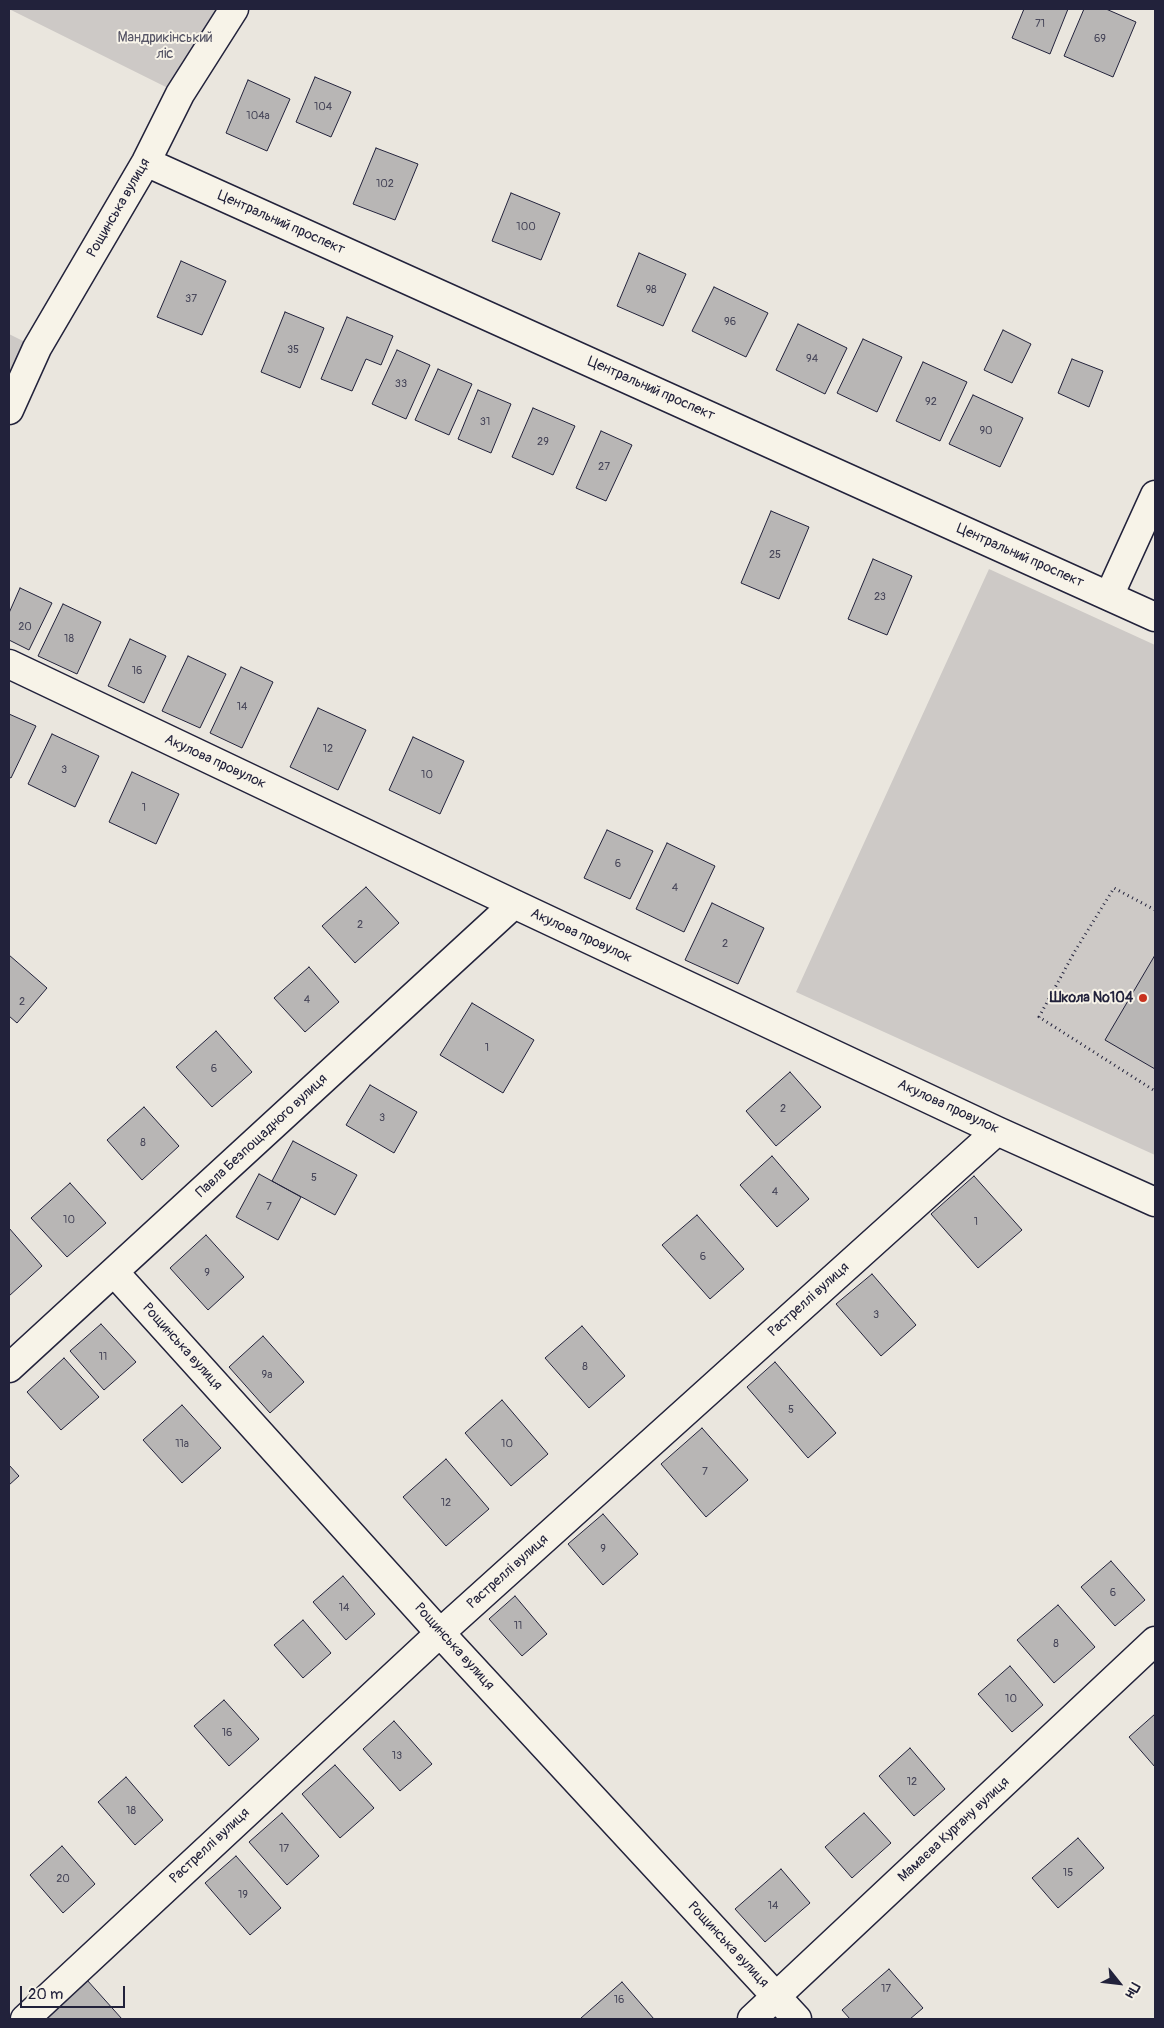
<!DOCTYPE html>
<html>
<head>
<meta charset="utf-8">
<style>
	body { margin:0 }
	#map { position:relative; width:1164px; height:2028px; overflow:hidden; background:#eae6de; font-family:Pangolin,sans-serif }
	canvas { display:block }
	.frame { position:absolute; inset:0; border:10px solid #22223b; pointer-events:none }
	.north { position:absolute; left:1094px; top:1958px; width:50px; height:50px; -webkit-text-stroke:4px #f7f3e8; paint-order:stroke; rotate:119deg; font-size:14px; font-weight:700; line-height:20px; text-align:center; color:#22223b }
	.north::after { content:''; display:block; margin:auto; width:18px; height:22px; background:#22223b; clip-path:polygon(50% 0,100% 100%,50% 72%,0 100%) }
	.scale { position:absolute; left:20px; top:1986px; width:105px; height:22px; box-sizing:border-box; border:2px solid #22223b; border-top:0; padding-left:6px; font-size:15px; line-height:18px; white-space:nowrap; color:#22223b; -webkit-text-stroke:4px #f7f3e8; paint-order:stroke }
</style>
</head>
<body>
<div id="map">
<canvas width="1164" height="2028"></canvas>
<div class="frame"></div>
<div class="north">Пн</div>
<div class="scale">20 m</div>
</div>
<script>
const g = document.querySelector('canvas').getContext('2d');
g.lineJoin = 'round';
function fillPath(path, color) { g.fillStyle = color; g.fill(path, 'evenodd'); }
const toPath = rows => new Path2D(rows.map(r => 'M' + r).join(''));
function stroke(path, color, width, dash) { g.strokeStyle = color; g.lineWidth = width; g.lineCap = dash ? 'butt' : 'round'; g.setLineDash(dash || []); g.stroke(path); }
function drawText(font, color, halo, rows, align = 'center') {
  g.font = font + ' Pangolin,sans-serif'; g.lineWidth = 4; g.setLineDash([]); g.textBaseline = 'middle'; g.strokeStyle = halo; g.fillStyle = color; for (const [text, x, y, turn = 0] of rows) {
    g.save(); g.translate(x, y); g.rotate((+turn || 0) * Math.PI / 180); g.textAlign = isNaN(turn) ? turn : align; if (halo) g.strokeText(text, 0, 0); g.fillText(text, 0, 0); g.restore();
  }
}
const green = toPath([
	[9,9,234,9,180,94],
	[9,334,37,348,9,410],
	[989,569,1155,645,1155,1155,796,992]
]);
const building = toPath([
	[1024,9,1068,9,1050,54,1012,38,1024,9],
	[1084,9,1106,9,1136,22,1113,77,1064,56,1084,9],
	[315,77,351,92,331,137,296,122,315,77],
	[248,80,290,99,267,151,226,133,248,80],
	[376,148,418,164,395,220,353,204,376,148],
	[511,193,560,213,541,260,492,241,511,193],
	[639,253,686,274,663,326,617,306,639,253],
	[181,261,226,281,202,335,157,317,181,261],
	[714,287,768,313,746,357,692,331,714,287],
	[285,312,324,328,300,388,261,372,285,312],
	[347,317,393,336,381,365,366,359,352,391,321,379,347,317],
	[798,324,847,348,825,394,776,370,798,324],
	[1003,330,1031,344,1012,383,984,370,1003,330],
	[863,339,902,357,877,412,837,393,863,339],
	[397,350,430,365,406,419,372,404,397,350],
	[1072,359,1103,371,1089,407,1058,393,1072,359],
	[923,362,967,382,940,441,896,421,923,362],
	[438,369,472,384,449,435,415,420,438,369],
	[478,390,511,404,491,453,458,439,478,390],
	[973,395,1023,418,1000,467,949,444,973,395],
	[533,408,575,426,553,475,512,457,533,408],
	[601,431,632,445,606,501,576,488,601,431],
	[771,511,809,527,779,599,741,583,771,511],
	[873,559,912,576,887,635,848,619,873,559],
	[20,588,52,603,29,650,9,640,9,613,20,588],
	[63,604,101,622,77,674,38,656,63,604],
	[130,639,166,656,144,703,108,686,130,639],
	[188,656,226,674,200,728,162,711,188,656],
	[241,667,273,682,242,748,210,733,241,667],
	[318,708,366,730,338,790,290,767,318,708],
	[9,714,36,726,11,778,9,777,9,714],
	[52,734,99,756,75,807,28,784,52,734],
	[413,737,464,761,440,814,389,790,413,737],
	[132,772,179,794,156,844,109,822,132,772],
	[607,830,653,851,630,899,584,878,607,830],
	[667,843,715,866,684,932,636,909,667,843],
	[366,887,399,923,355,963,322,926,366,887],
	[712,903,764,928,738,984,685,960,712,903],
	[9,955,47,988,17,1023,9,1016,9,955],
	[1155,955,1155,1069,1105,1040,1155,955],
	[309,967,339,1002,305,1032,274,998,309,967],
	[472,1003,534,1040,503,1093,440,1055,472,1003],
	[216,1031,252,1072,212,1107,176,1067,216,1031],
	[790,1072,821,1107,776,1146,746,1111,790,1072],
	[370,1085,417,1112,394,1153,346,1125,370,1085],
	[144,1107,179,1146,142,1180,107,1140,144,1107],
	[293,1141,357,1175,335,1215,272,1181,293,1141],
	[772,1156,809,1199,777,1227,740,1185,772,1156],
	[259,1174,301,1197,278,1240,236,1217,259,1174],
	[974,1176,1022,1230,978,1268,931,1214,974,1176],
	[70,1183,106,1223,67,1257,31,1218,70,1183],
	[697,1215,744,1269,710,1299,662,1245,697,1215],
	[9,1228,42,1266,9,1296,9,1228],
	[206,1235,244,1277,208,1310,170,1268,206,1235],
	[872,1274,916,1325,881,1356,836,1304,872,1274],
	[101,1324,136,1362,104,1390,70,1351,101,1324],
	[582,1326,625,1376,589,1408,545,1358,582,1326],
	[263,1336,304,1382,270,1413,229,1367,263,1336],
	[64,1358,99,1397,61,1430,27,1392,64,1358],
	[775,1362,836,1433,808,1458,747,1387,775,1362],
	[502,1400,548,1454,511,1486,465,1433,502,1400],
	[182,1405,221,1448,182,1483,143,1440,182,1405],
	[702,1428,748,1480,706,1517,661,1464,702,1428],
	[446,1459,489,1509,446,1546,403,1497,446,1459],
	[9,1465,19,1476,9,1485,9,1465],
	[603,1514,638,1554,603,1585,568,1544,603,1514],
	[1111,1561,1145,1600,1115,1626,1081,1587,1111,1561],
	[343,1576,375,1614,346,1640,313,1602,343,1576],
	[515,1596,547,1634,522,1656,489,1619,515,1596],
	[1058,1605,1095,1647,1054,1683,1017,1640,1058,1605],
	[303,1620,331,1653,303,1678,274,1645,303,1620],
	[1010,1666,1043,1705,1012,1732,978,1694,1010,1666],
	[224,1700,259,1739,229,1766,194,1726,224,1700],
	[1155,1714,1155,1767,1129,1737,1155,1714],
	[394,1721,432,1764,400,1791,363,1749,394,1721],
	[910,1748,945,1789,914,1816,879,1776,910,1748],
	[335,1765,374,1808,340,1838,302,1794,335,1765],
	[126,1777,163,1820,135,1845,98,1802,126,1777],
	[282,1813,319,1856,287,1885,249,1842,282,1813],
	[864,1813,891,1843,852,1878,825,1847,864,1813],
	[1078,1838,1104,1868,1058,1908,1032,1878,1078,1838],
	[62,1846,95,1884,63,1913,30,1875,62,1846],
	[236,1856,281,1908,250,1935,205,1883,236,1856],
	[781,1869,810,1903,765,1942,735,1909,781,1869],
	[889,1969,923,2008,910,2019,850,2019,842,2010,889,1969],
	[87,1980,122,2019,43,2019,87,1980],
	[622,1982,654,2019,582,2019,581,2018,622,1982]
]);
const path = toPath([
	[1155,910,1114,888,1075,951,1039,1017,1155,1091]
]);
const minor = toPath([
	[146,162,1155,617],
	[9,410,37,348,146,162,180,94,234,9],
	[1109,596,1155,495],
	[9,664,514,904,997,1131,1155,1202],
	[114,1272,440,1633,797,2019],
	[9,1368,514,904],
	[25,2019,440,1633,997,1131],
	[752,2019,1155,1641]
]);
const markers = [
	[1143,998,5,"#c8321e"]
];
const numberNames = [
	["71",1040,24],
	["69",1100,39],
	["104",323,107],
	["104а",258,116],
	["102",385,184],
	["100",526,227],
	["98",651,290],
	["37",191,299],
	["96",730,322],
	["35",293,350],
	["94",812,359],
	["33",401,384],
	["92",931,402],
	["31",485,422],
	["90",986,431],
	["29",543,442],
	["27",604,467],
	["25",775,555],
	["23",880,597],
	["20",25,627],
	["18",69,639],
	["16",137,671],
	["14",242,707],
	["12",328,749],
	["3",64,770],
	["10",427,775],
	["1",144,808],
	["6",618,864],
	["4",675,888],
	["2",360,925],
	["2",725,944],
	["4",307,1000],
	["2",22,1002],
	["1",487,1048],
	["6",214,1069],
	["2",783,1109],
	["3",382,1118],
	["8",143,1143],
	["5",314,1178],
	["4",775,1192],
	["7",269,1207],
	["10",69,1220],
	["1",976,1222],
	["6",703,1257],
	["9",207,1273],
	["3",876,1315],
	["11",103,1357],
	["8",585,1367],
	["9а",267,1375],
	["5",791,1410],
	["11а",182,1444],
	["10",507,1444],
	["7",705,1472],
	["12",446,1503],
	["9",603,1549],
	["6",1113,1593],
	["14",344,1608],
	["11",518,1626],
	["8",1056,1644],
	["10",1011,1699],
	["16",227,1733],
	["13",397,1756],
	["12",912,1782],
	["18",131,1811],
	["17",284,1849],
	["15",1068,1873],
	["20",63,1879],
	["19",243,1895],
	["14",773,1906],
	["17",886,1989],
	["16",619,2000]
];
const parkNames = [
	["Мандрикінський",165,38],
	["ліс",165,54]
];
const streetNames = [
	["Рощинська вулиця",119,208,-60],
	["Центральний проспект",281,223,24],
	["Центральний проспект",651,389,24],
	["Центральний проспект",1020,556,24],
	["Акулова провулок",215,762,25],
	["Акулова провулок",581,936,25],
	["Акулова провулок",948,1107,25],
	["Павла Безпощадного вулиця",262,1136,-43],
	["Растреллі вулиця",809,1300,-42],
	["Рощинська вулиця",182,1347,48],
	["Растреллі вулиця",508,1572,-42],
	["Рощинська вулиця",454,1647,48],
	["Мамаєва Кургану вулиця",954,1830,-43],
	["Растреллі вулиця",210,1846,-43],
	["Рощинська вулиця",728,1945,47]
];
const poiNames = [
	["Школа №104",1133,998]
];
fillPath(green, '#cdc9c6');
fillPath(building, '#b8b6b5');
stroke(building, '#22223b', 1);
stroke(minor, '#22223b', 31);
stroke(path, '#22223b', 3, [1, 4]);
stroke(minor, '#f7f3e8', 28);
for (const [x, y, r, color] of markers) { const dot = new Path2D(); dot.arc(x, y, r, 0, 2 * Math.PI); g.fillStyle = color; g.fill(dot); stroke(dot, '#f7f3e8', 2); }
drawText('11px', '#48475a', null, numberNames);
drawText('14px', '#555465', '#f7f3e8', parkNames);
drawText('14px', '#22223b', '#f7f3e8', streetNames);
drawText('bold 14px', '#22223b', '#f7f3e8', poiNames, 'right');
</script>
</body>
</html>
